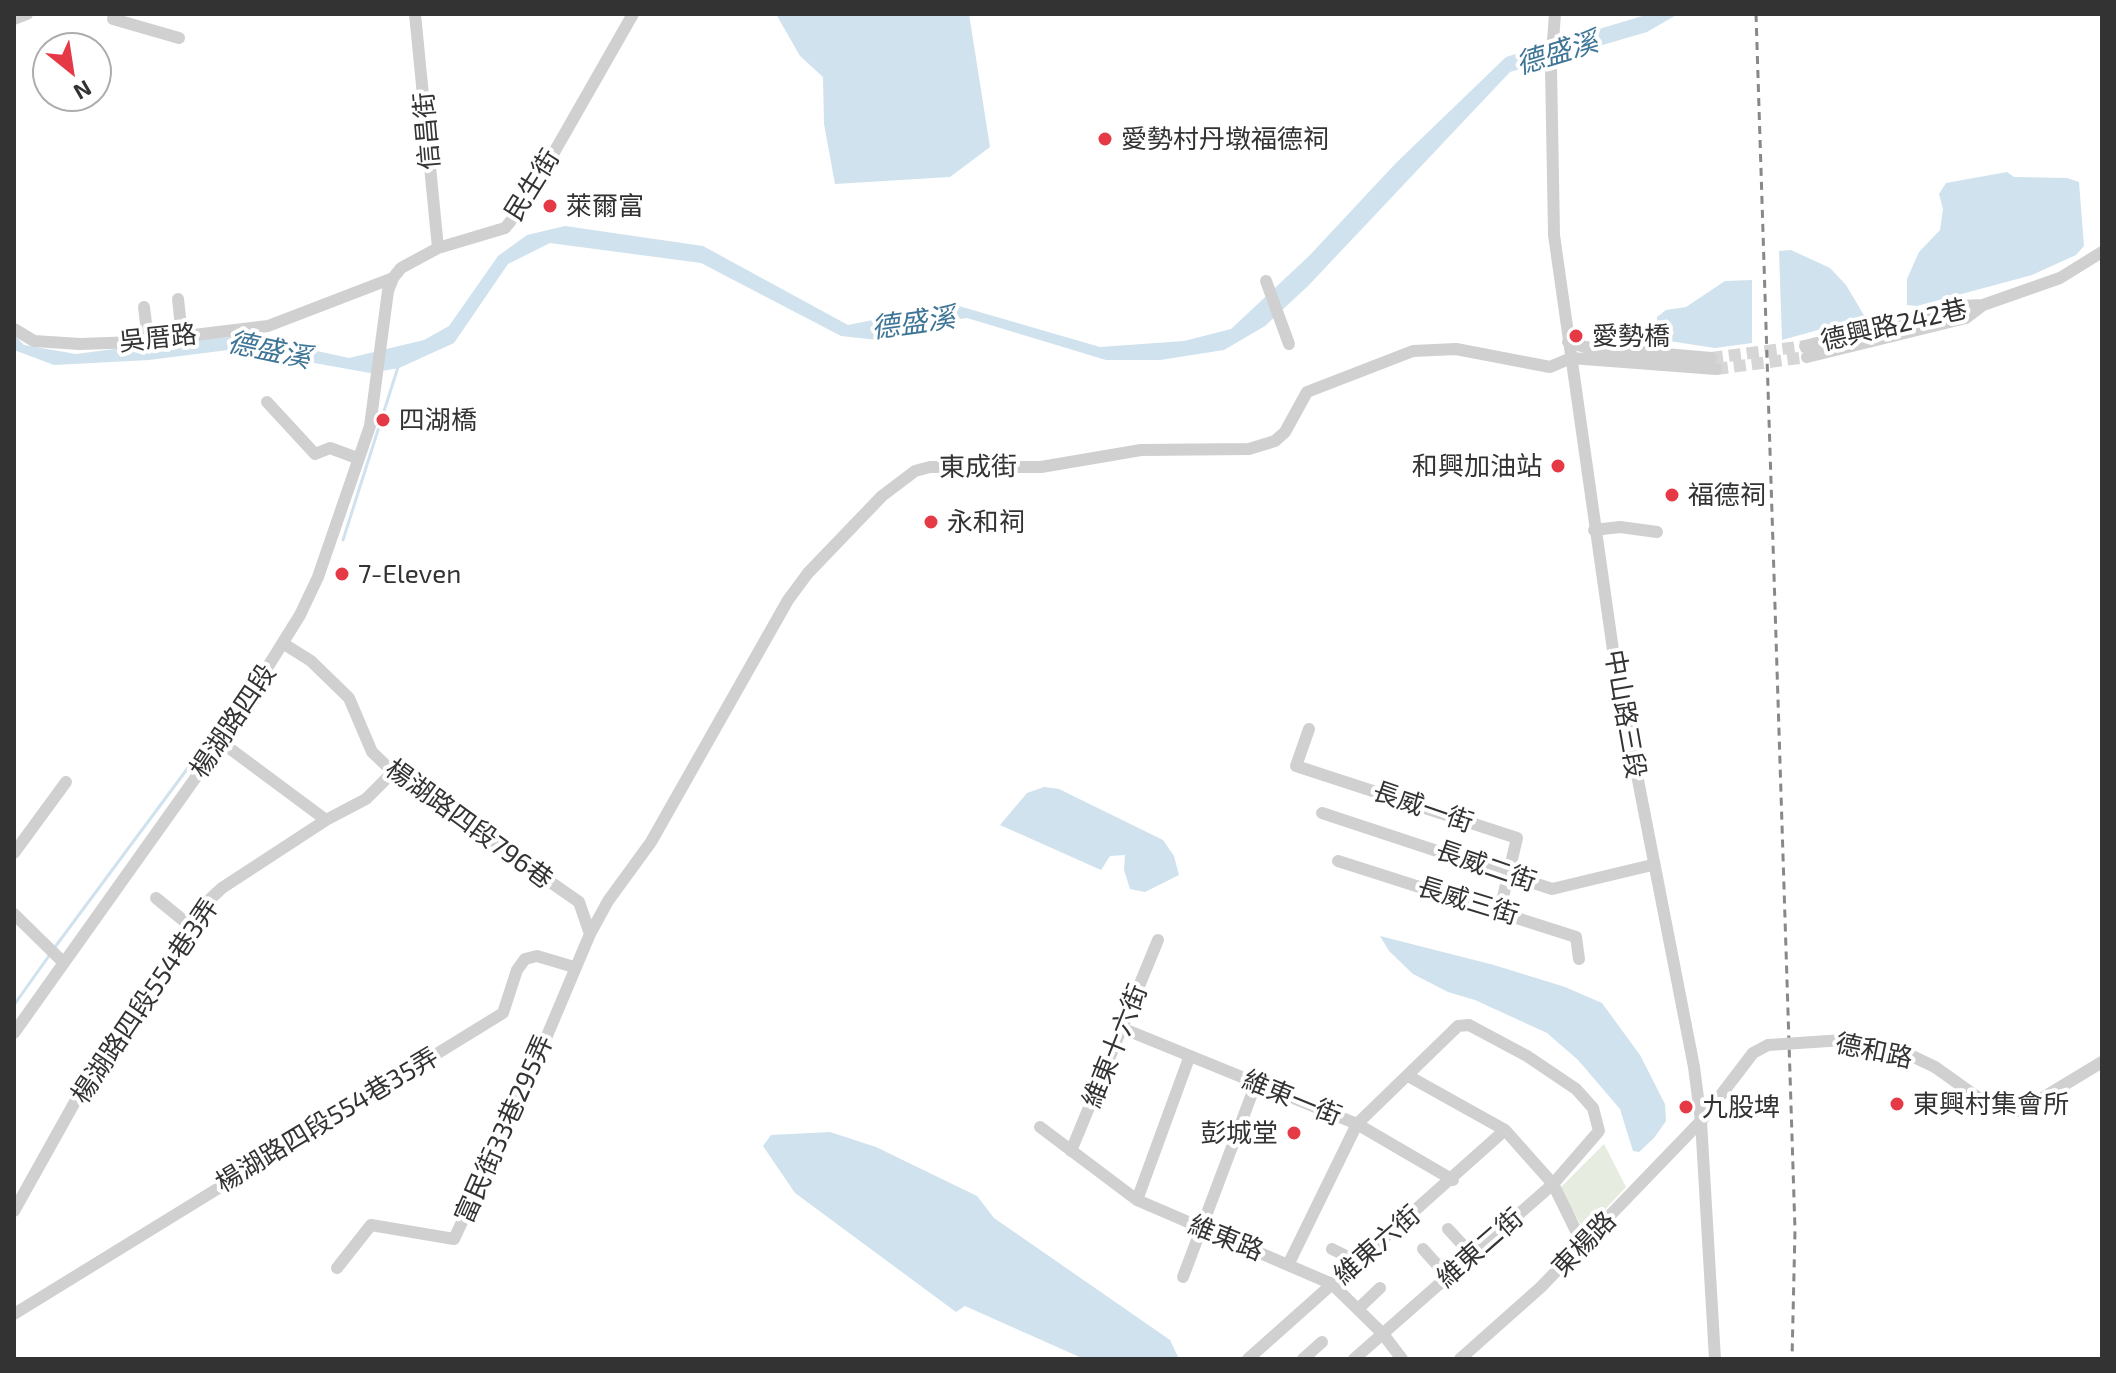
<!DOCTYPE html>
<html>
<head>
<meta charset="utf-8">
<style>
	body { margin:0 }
	#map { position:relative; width:2116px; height:1373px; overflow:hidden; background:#fff; font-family:"Exo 2",sans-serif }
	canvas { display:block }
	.frame { position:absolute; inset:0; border:16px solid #333; pointer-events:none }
	.north { position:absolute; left:32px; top:32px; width:80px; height:80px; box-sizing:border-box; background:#fff; border:2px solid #adadad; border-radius:50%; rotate:150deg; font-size:22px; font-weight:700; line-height:32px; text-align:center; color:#333 }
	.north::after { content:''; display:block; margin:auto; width:28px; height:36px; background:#e63946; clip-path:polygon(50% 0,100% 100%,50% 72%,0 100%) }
</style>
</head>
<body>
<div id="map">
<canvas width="2116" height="1373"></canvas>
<div class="frame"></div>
<div class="north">N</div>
</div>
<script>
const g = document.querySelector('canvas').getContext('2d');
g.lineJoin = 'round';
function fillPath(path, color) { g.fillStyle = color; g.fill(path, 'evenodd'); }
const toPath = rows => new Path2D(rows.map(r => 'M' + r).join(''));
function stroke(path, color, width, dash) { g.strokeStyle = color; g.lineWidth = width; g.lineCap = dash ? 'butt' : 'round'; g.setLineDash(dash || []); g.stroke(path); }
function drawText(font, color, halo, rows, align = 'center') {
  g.font = font + ' "Exo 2","Noto Sans TC",sans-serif'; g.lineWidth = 8; g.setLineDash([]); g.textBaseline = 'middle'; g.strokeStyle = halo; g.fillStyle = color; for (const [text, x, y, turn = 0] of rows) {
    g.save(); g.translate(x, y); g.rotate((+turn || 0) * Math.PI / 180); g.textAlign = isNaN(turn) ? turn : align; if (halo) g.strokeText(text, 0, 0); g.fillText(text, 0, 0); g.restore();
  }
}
const green = toPath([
	[1604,1144,1626,1187,1585,1231,1559,1189]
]);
const water = toPath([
	[776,14,969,14,990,147,950,177,835,184,824,124,823,77,800,56],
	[1649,14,1678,14,1647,32,1510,72,1308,286,1265,326,1224,350,1160,360,1106,360,967,318,927,323,877,340,841,336,701,263,550,243,508,264,454,343,399,368,370,373,236,349,149,360,54,365,14,350,14,335,24,345,76,354,236,333,349,358,424,340,449,326,498,256,527,235,565,226,703,246,848,325,952,304,1100,347,1184,341,1231,329,1309,256,1396,163,1506,57],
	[2007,172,2014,177,2067,178,2079,182,2084,246,2076,255,2032,275,1917,306,1907,305,1907,279,1919,252,1940,230,1943,209,1939,194,1946,183],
	[1791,250,1830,268,1846,285,1865,317,1782,340,1779,251],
	[1752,280,1752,343,1715,348,1656,339,1657,317,1666,310,1686,307,1725,281],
	[1630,321,1638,326,1644,342,1590,334],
	[1044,787,1059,789,1163,840,1174,856,1179,875,1145,892,1130,889,1124,870,1125,855,1110,856,1101,870,1000,825,1027,793],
	[1380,936,1494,965,1565,987,1602,1003,1640,1055,1665,1104,1666,1121,1654,1138,1639,1152,1633,1151,1620,1109,1578,1060,1547,1033,1475,1000,1448,992,1413,974,1389,951],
	[830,1132,876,1147,977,1196,994,1218,1170,1340,1179,1359,1084,1359,965,1306,956,1312,795,1193,763,1146,771,1135]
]);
const stream = toPath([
	[343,540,399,364],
	[55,947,251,683],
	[14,1005,51,953]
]);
const minorTunnel = toPath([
	[1711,358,1805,346],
	[1716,369,1807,357]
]);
const minor = toPath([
	[114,14,113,19,179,38],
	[415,14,438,248],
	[1555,14,1551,67,1554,235,1614,657,1694,1067,1701,1121,1715,1359],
	[14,19,27,14],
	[1266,281,1289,344],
	[178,299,182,336],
	[144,307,148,340],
	[14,329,34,341,80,344,136,342,268,326,393,278],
	[1568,342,1585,347,1711,358],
	[1805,346,1960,306,1983,305,2060,278,2102,252],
	[1807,357,1966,318,1983,305],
	[267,402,315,454,330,448,357,458],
	[1594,530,1620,527,1657,532],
	[284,644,311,661,349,698,372,752,393,772,579,902,590,934],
	[1309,729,1296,766,1517,838,1500,910],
	[221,742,326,820],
	[1322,813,1552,889,1652,865],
	[14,853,66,782],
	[1338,861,1576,937,1579,959],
	[156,898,189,925],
	[14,914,63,962],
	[1124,1029,1357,1124,1453,1180],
	[14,1033,221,742,300,615,318,577,370,426,388,291,393,278,401,268,438,248,505,228,524,205,633,14],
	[1935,1067,1994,1109,2021,1111,2102,1062],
	[1410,1077,1505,1130,1553,1184,1583,1245],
	[1040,1127,1137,1200,1332,1284,1383,1334,1402,1359],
	[1071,1151,1158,940],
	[1137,1200,1189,1058],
	[14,1211,86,1082,208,901,222,888,326,820,366,799,393,772],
	[1448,1229,1472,1255],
	[1332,1249,1358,1262],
	[1423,1249,1448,1277],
	[1289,1263,1357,1124,1458,1026,1469,1025,1527,1056,1576,1089,1593,1108,1599,1131,1553,1184,1354,1359],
	[337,1268,371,1225,454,1239,522,1095,590,934,608,901,651,842,788,600,808,573,882,496,915,471,930,467,1041,467,1141,450,1249,449,1275,441,1285,432,1307,392,1413,351,1456,349,1550,367,1571,358,1716,369],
	[1183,1277,1256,1083],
	[1358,1309,1380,1288],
	[14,1314,503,1013,517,970,525,959,537,956,574,967],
	[1248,1359,1505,1130],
	[1303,1359,1322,1342],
	[1460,1359,1541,1287,1701,1121]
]);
const rail = toPath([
	[1756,14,1795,1230,1792,1359]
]);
const minorBridge = toPath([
	[1701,1121,1753,1053,1768,1045,1844,1040,1912,1056,1935,1067]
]);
const markers = [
	[1105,139,8,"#e63946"],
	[550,206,8,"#e63946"],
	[1576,336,8,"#e63946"],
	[383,420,8,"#e63946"],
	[1558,466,8,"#e63946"],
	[1672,495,8,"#e63946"],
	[931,522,8,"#e63946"],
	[342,574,8,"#e63946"],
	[1897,1104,8,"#e63946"],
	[1686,1107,8,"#e63946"],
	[1294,1133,8,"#e63946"]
];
const streetNames = [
	["信昌街",427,131,-95],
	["民生街",532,185,-58],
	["德興路242巷",1894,325,-13],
	["吳厝路",158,338,-6],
	["東成街",978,467,-1],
	["中山路三段",1625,714,80],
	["楊湖路四段",233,721,-56],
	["長威一街",1423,807,19],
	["楊湖路四段796巷",469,824,36],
	["長威二街",1486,866,19],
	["長威三街",1468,901,17],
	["楊湖路四段554巷3弄",145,1001,-56],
	["維東十六街",1115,1046,-68],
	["德和路",1874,1051,12],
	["維東一街",1292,1098,22],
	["楊湖路四段554巷35弄",327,1120,-31],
	["富民街33巷295弄",504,1129,-66],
	["維東路",1226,1238,22],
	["東楊路",1584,1244,-46],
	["維東六街",1377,1245,-41],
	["維東二街",1480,1248,-41]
];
const poiNames = [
	["愛勢村丹墩福德祠",1121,139],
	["萊爾富",566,206],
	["愛勢橋",1592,336],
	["四湖橋",399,420],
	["和興加油站",1542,466,"right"],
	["福德祠",1688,495],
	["永和祠",947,522],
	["7-Eleven",358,574],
	["東興村集會所",1913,1104],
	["九股埤",1702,1107],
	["彭城堂",1278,1133,"right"]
];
const waterNames = [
	["德盛溪",1557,53,-17],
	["德盛溪",913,323,-8],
	["德盛溪",269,350,12]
];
fillPath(green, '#e6ecdf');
fillPath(water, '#cfe2ee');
stroke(stream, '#cfe2ee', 3);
stroke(minorTunnel, '#d6d6d6', 12, [12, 6]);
stroke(minor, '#d0d0d0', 12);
stroke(rail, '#888', 3, [8, 6]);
stroke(minorBridge, '#d0d0d0', 12);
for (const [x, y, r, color] of markers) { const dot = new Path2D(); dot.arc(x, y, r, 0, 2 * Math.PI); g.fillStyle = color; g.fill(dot); stroke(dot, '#fff', 3); }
drawText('26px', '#333', '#fff', streetNames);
drawText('26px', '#333', '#fff', poiNames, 'left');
drawText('italic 28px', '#3f7597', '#fff', waterNames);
</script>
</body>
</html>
